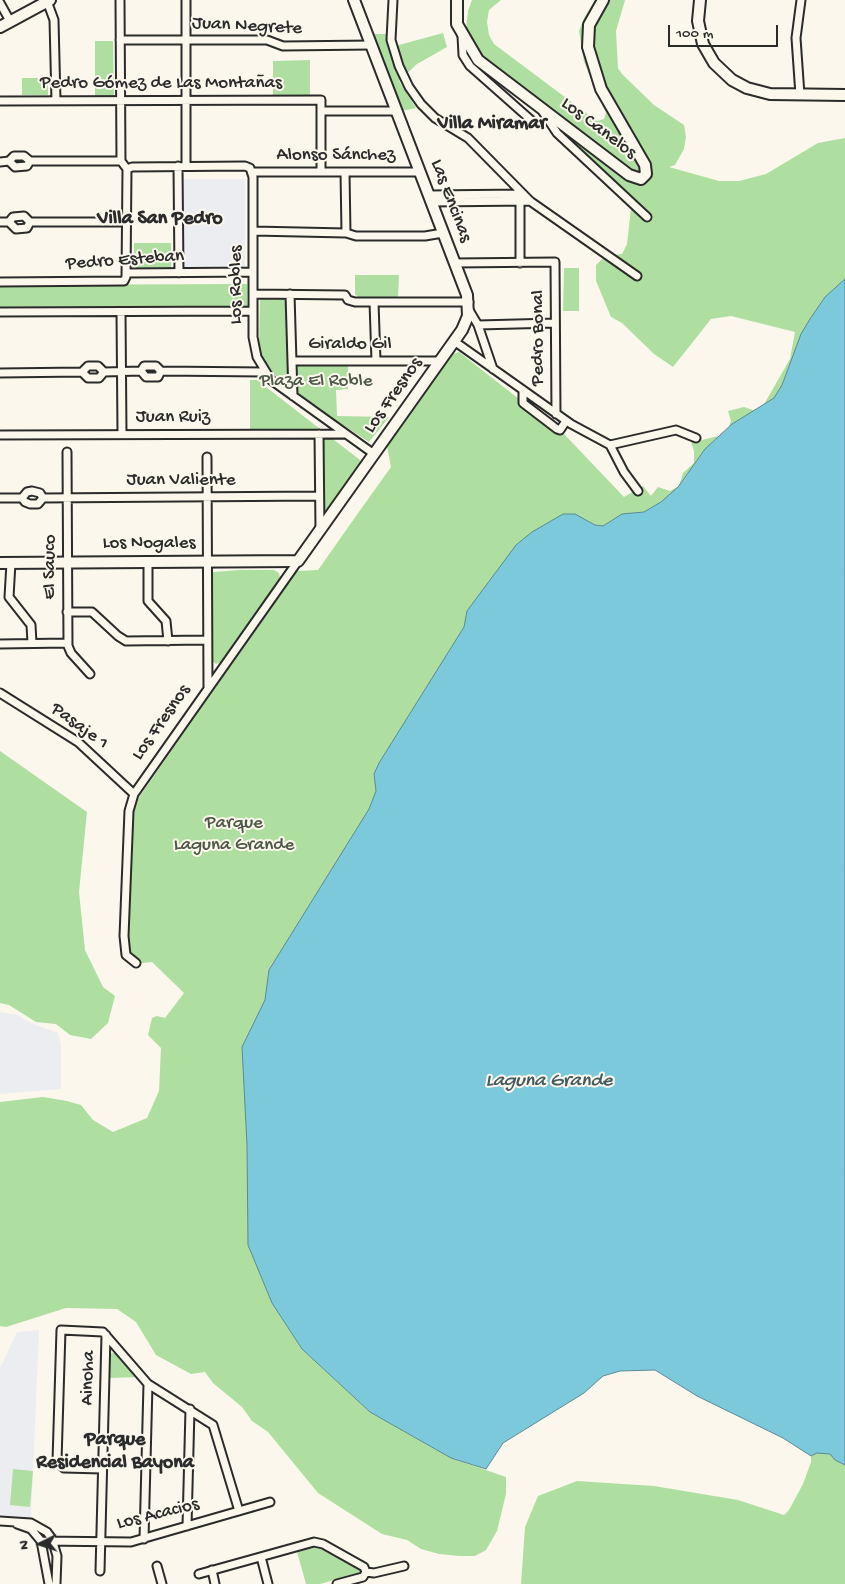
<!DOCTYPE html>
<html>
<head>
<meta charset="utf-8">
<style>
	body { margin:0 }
	#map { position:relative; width:845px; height:1584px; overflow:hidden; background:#fbf7ec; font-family:"Gochi Hand",sans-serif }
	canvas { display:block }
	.north { position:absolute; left:15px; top:1519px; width:50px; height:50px; -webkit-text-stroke:4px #fbf7ec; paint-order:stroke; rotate:266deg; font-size:14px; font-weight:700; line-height:20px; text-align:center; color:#2b2b2b }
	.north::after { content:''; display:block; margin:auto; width:18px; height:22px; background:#2b2b2b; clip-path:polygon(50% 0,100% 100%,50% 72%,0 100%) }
	.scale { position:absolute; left:668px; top:25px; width:110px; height:22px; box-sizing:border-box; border:2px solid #2b2b2b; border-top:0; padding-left:6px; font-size:15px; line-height:18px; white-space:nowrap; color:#2b2b2b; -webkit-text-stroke:4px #fbf7ec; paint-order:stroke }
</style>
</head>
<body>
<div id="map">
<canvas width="845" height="1584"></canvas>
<div class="north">N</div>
<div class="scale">100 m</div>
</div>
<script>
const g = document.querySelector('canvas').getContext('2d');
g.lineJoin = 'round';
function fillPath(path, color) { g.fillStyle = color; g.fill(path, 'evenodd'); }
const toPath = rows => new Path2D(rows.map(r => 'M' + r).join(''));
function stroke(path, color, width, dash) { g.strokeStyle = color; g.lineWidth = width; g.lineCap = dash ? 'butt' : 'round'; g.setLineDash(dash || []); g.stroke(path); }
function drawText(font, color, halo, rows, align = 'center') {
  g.font = font + ' "Gochi Hand",sans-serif'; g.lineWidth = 4; g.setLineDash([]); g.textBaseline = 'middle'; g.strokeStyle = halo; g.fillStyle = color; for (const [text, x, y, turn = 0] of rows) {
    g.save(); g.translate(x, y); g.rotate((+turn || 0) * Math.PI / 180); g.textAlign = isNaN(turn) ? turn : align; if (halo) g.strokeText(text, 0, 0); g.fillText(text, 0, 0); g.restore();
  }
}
const built = toPath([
	[184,179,245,179,245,267,184,267],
	[0,1012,18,1015,31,1023,58,1033,61,1044,61,1089,0,1094],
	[39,1330,31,1518,0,1515,0,1368,17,1332]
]);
const green = toPath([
	[472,0,501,0,489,10,487,22,489,35,494,44,597,121,604,119,606,113,584,62,579,31,584,18,595,0,625,0,616,31,618,68,622,74,654,105,684,125,686,137,684,149,675,165,669,167,719,181,739,181,766,174,818,143,845,138,845,1584,521,1584,525,1527,538,1496,577,1481,654,1486,738,1500,784,1515,789,1510,803,1484,811,1462,811,1456,813,1455,665,1368,296,1339,302,1349,370,1412,451,1458,506,1477,506,1494,497,1531,486,1550,475,1556,459,1556,439,1554,421,1549,407,1540,382,1534,318,1493,268,1432,252,1421,242,1407,213,1383,205,1372,191,1374,156,1355,136,1322,117,1309,66,1308,6,1327,0,1326,0,1102,43,1097,67,1101,81,1105,93,1120,113,1132,147,1118,159,1091,161,1048,148,1035,152,1018,157,1016,165,1018,184,993,152,962,133,964,128,958,131,824,135,803,297,571,318,570,356,516,391,467,387,446,453,354,459,352,565,435,624,497,643,486,651,496,658,487,670,491,679,486,683,473,694,463,694,451,690,439,702,440,726,434,731,421,728,411,744,407,756,411,763,406,790,359,795,332,731,316,711,319,673,367,654,354,622,323,611,317,596,281,596,265,605,256,622,254,627,244,631,208,539,102,492,69,465,41,468,11],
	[443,33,447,47,417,64,399,81,416,108,402,111,372,34,386,34,388,48],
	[95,41,113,41,114,96,95,96],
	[310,60,310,95,273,96,273,61],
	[22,78,48,78,48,95,22,95],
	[134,243,171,243,171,268,134,268],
	[564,268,579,268,579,311,563,311],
	[355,275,399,275,398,298,360,299,355,294],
	[247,284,247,308,0,311,0,285],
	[290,297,290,362,348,364,348,389,336,390,337,416,389,417,369,442,312,405,272,373,264,363,259,347,260,298],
	[250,380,261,380,266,387,360,460,360,466,321,520,321,432,250,430],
	[240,570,274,570,279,573,280,578,222,662,216,664,210,660,210,574,213,572],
	[0,751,87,812,79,892,85,950,103,987,115,996,108,1023,91,1039,70,1035,56,1024,36,1022,9,1005,0,1003],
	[119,1351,138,1377,109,1378,110,1354],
	[13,1469,33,1471,30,1507,10,1505],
	[317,1547,363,1572,320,1584,306,1584,297,1552]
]);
const water = toPath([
	[845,279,845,1465,835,1460,830,1454,817,1453,811,1456,783,1438,697,1396,655,1370,620,1371,603,1376,584,1393,503,1443,486,1469,451,1458,370,1412,302,1349,272,1303,248,1245,247,1145,242,1047,265,1000,269,970,369,809,376,791,374,774,379,763,464,627,467,611,516,545,532,532,563,514,575,514,595,525,603,526,622,514,644,512,661,502,678,487,705,449,732,424,774,398,782,385,801,334,810,319,825,297,845,279]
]);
const street = toPath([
	[120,0,121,161,127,169],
	[186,0,186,166],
	[393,0,391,40,399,66,409,87,421,104,435,118,468,138,530,201,637,276],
	[47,1,54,20,56,101],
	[0,3,10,21],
	[462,36,463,55,470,66,531,120],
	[120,40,267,40,283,46,372,45],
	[800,95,796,38,801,0],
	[0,101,321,100,321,172],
	[321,111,397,111],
	[543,112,557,133,647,217],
	[9,161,15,167,27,166,30,161],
	[30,161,121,161],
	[0,162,9,161,14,156,24,156,30,161],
	[178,166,179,273],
	[127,169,132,167,245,166,250,168,253,177,253,337,257,357,271,380,374,454],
	[252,172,420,172],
	[345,172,346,233],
	[429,195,523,194],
	[431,202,530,201],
	[0,222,9,222],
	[9,222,16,229,27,228,30,222],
	[9,222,13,217,24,216,30,222],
	[30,222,126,222],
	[253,231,346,233,356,236,425,236,443,233],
	[454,263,555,262,556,414],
	[520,263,520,201],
	[126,273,253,272],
	[0,282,124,281,126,277,127,169],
	[253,294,345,295,348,300,355,302,469,302],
	[290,294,293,396],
	[374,302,376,361],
	[469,310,478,325,493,369],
	[0,312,253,311],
	[121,312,122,434],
	[478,325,555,323],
	[454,341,571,424,610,445],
	[292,361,439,361],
	[141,371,146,377,158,377,161,371],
	[82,372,88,378,99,378,104,372],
	[82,372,88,366,98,366,104,372],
	[104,372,141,371,144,366,156,366,161,371,264,372],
	[0,373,82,372],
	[523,390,523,403,557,429,560,430,566,421],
	[319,434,320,530],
	[0,435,345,434],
	[67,452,68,646,71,653,90,674],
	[207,457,208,688],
	[638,491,624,472,610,445,676,430,696,438],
	[0,498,22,498],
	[22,498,27,492,32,491,40,493,43,498,319,496],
	[22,498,25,502,30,504,38,504,43,498],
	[148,562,148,601,166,621,168,641],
	[11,563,9,597,31,625,32,643],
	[67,612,92,612,118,636,126,641,207,640],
	[0,644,67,643],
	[0,693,78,742,134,794],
	[136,963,126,955,124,936,129,811,134,794,298,561],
	[102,1469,64,1468,57,1461,61,1330,103,1332,148,1384,213,1425,239,1511],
	[0,1521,31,1523,47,1532,52,1539,57,1556,56,1584],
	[17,1524,31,1529,41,1541,49,1584],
	[187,1526,190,1409],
	[144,1539,148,1384],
	[41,1541,131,1542,270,1502],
	[261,1557,268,1584],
	[157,1566,162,1584],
	[212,1570,215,1584],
	[100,1571,106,1335],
	[199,1574,314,1542,323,1544,364,1567,366,1572,374,1573,404,1566],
	[337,1584,363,1577,366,1572]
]);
const secondary = toPath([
	[457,0,457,24,478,60,629,175,641,179,646,174,645,165,601,89,588,47,589,25,603,0],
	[700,0,698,21,703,44,714,63,732,80,747,88,770,94,845,95],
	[0,27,50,0],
	[0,563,298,561,462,330,468,316,467,295,354,0]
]);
const streetNames = [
	["Juan Negrete",247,27,3],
	["Pedro Gómez de Las Montañas",161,84],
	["Los Canelos",598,129,37],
	["Alonso Sánchez",336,156],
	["Las Encinas",450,201,69],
	["Pedro Esteban",125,261,-4],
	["Los Robles",237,285,-90],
	["Pedro Bonal",539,338,-90],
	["Giraldo Gil",350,345],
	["Los Fresnos",394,396,-55],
	["Juan Ruiz",173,418],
	["Juan Valiente",181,481],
	["Los Nogales",149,544],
	["El Sauco",51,567,-90],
	["Los Fresnos",162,723,-55],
	["Pasaje 1",79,727,36],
	["Ainoha",89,1378,-88],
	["Los Acacios",158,1515,-14]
];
const parkNames = [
	["Plaza El Roble",316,382],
	["Parque",234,824],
	["Laguna Grande",234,846]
];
const neighbourhoodNames = [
	["Villa Miramar",492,125],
	["Villa San Pedro",160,220],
	["Parque",115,1441],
	["Residencial Bayona",115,1464]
];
const waterNames = [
	["Laguna Grande",549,1082]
];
fillPath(built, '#ecedf1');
fillPath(green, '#aedfa0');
fillPath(water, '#7cc9db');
stroke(water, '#5c8a95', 1);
stroke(street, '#2b2b2b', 11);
stroke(secondary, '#2b2b2b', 14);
stroke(street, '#fbf7ec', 7);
stroke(secondary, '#fbf7ec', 10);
drawText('19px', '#2b2b2b', '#fbf7ec', streetNames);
drawText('19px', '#4c5848', '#fbf7ec', parkNames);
drawText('bold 20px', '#2b2b2b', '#fbf7ec', neighbourhoodNames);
drawText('italic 20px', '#435a60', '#fbf7ec', waterNames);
</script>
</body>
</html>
